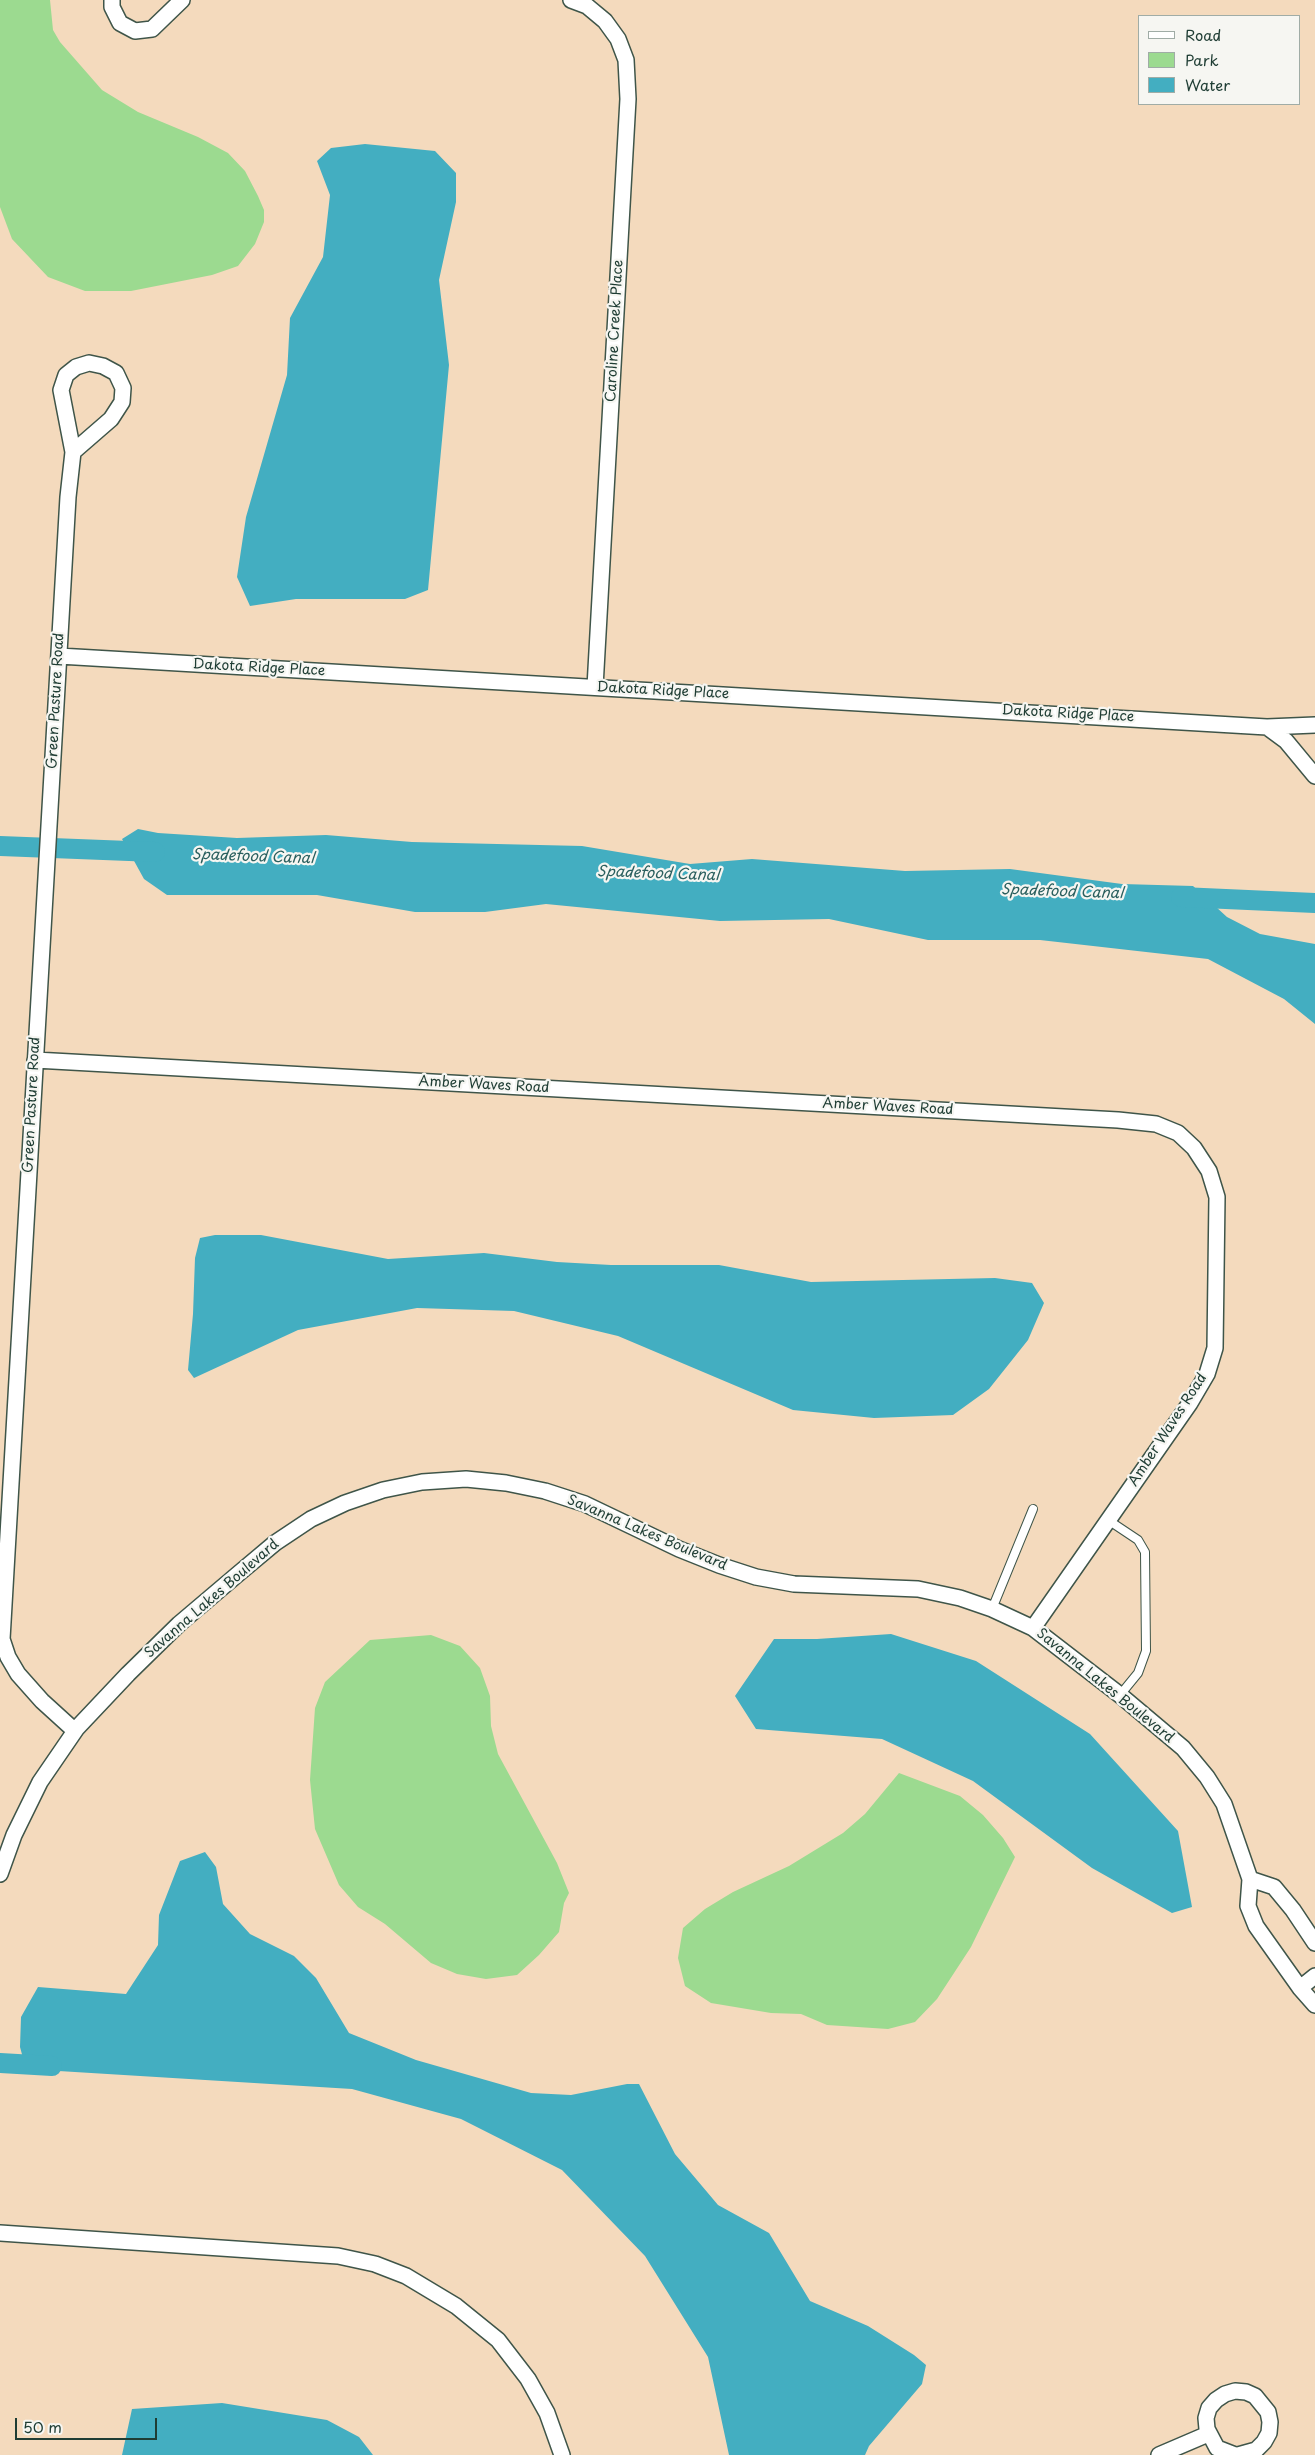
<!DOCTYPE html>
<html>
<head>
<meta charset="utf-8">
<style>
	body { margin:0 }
	#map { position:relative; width:1315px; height:2455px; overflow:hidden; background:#f4dabd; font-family:"Playpen Sans",sans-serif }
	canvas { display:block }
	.legend { position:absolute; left:1138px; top:15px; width:162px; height:90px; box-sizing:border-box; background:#f6f6f2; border:1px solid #a0aca6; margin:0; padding:6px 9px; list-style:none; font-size:15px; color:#1f3d34 }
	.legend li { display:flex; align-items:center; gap:10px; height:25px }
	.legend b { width:25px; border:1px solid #a0aca6 }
	.scale { position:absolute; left:15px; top:2418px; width:142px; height:22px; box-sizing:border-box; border:2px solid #1f3d34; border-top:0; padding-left:6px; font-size:15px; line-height:18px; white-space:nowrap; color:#1f3d34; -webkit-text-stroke:4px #f6f6f2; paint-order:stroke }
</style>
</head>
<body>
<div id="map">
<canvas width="1315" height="2455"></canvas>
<ul class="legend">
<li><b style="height:6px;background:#fff"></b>Road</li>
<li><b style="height:14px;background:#9cda90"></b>Park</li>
<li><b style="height:14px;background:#43aec1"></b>Water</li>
</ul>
<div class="scale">50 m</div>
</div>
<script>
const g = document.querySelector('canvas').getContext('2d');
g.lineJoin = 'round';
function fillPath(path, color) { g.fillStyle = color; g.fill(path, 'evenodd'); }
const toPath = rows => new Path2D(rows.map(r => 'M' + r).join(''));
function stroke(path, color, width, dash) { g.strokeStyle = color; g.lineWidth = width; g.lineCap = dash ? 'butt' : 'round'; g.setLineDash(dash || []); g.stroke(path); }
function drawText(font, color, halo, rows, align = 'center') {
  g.font = font + ' "Playpen Sans",sans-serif'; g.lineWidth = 4.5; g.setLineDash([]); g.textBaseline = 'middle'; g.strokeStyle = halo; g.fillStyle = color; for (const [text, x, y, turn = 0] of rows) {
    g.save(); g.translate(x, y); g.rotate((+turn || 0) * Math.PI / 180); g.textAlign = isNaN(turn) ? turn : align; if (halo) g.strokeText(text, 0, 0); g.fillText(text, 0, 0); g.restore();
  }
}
const green = toPath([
	[0,0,50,0,53,30,60,42,102,90,138,112,198,137,228,153,245,171,258,196,264,210,264,222,255,244,238,266,212,275,131,291,85,291,48,277,12,239,0,207],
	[431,1635,460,1646,480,1668,490,1696,491,1726,498,1754,557,1863,569,1893,564,1903,559,1932,539,1955,517,1975,486,1979,457,1974,431,1963,385,1924,358,1907,339,1885,315,1829,310,1780,315,1708,325,1682,370,1640],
	[899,1773,960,1796,983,1815,1003,1838,1015,1857,971,1947,937,1999,915,2022,888,2029,827,2025,801,2014,771,2013,711,2003,685,1986,678,1958,683,1928,705,1909,733,1892,789,1866,843,1833,865,1814]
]);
const water = toPath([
	[365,144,435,151,456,173,456,202,439,280,449,365,428,590,405,599,296,599,250,606,237,577,246,517,287,375,290,318,323,257,330,195,317,161,331,148],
	[138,829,158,833,237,838,326,835,412,842,582,846,690,864,752,859,905,871,1010,869,1122,884,1193,886,1227,917,1260,934,1315,944,1315,1024,1284,999,1208,959,1040,940,928,940,829,919,720,921,546,904,485,912,415,912,317,895,167,895,144,879,122,839],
	[215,1235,261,1235,388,1259,484,1253,557,1262,611,1265,719,1265,811,1282,995,1278,1032,1283,1044,1303,1028,1340,989,1389,953,1415,874,1418,793,1410,618,1336,514,1311,417,1308,298,1330,194,1378,188,1370,193,1314,195,1258,200,1238],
	[891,1634,976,1661,1090,1734,1178,1831,1192,1907,1172,1913,1092,1868,973,1781,882,1739,756,1729,735,1696,774,1639,817,1639],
	[205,1852,216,1867,223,1904,250,1934,294,1956,316,1978,349,2033,416,2060,531,2093,571,2095,627,2084,639,2084,675,2154,718,2205,769,2233,810,2301,868,2326,914,2355,926,2365,922,2384,869,2446,865,2455,729,2455,708,2357,645,2256,562,2170,461,2119,352,2089,26,2069,20,2047,21,2017,38,1987,126,1994,158,1945,159,1915,180,1861],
	[222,2403,327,2420,359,2437,373,2455,122,2455,132,2409]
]);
const canal = toPath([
	[0,846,155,852],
	[1181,897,1315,903],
	[0,2063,52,2066]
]);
const service = toPath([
	[1108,1520,1138,1540,1145,1552,1146,1651,1138,1673,1120,1695],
	[992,1609,1033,1509]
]);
const minor = toPath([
	[112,0,112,7,120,23,135,31,152,29,182,0],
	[571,0,587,6,605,21,618,39,626,60,628,99,595,687],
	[73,452,61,390,66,375,76,367,89,363,103,366,116,373,123,388,122,402,111,419,73,452,68,497,2,1639,8,1657,18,1674,42,1701,75,1731],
	[59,656,1267,727,1315,725],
	[1267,727,1286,741,1315,776],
	[35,1060,1118,1120,1156,1124,1178,1133,1194,1148,1209,1171,1217,1197,1215,1348,1207,1374,1190,1403,1033,1628],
	[0,1874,14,1835,40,1782,77,1728,128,1674,179,1624,238,1574,275,1543,311,1519,345,1503,383,1490,422,1482,466,1479,506,1483,545,1491,585,1504,679,1549,719,1565,756,1577,794,1584,918,1589,960,1598,992,1609,1033,1628,1120,1695,1183,1748,1207,1777,1224,1804,1250,1879],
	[1315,1943,1293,1910,1274,1887,1250,1879,1248,1906,1256,1926,1300,1988,1315,2005],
	[1300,1988,1315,1976],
	[0,2233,338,2256,375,2264,406,2276,456,2306,498,2340,528,2379,547,2413,562,2455],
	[1159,2455,1208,2434],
	[1235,2455,1217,2448,1207,2429,1206,2418,1209,2408,1216,2400,1225,2394,1235,2391,1246,2392,1255,2396,1268,2412,1270,2422,1269,2433,1264,2442,1256,2450,1238,2455]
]);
const streetNames = [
	["Caroline Creek Place",615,331,-87],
	["Dakota Ridge Place",259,668,3],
	["Dakota Ridge Place",663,691,3],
	["Green Pasture Road",56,701,-87],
	["Dakota Ridge Place",1068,714,3],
	["Amber Waves Road",484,1085,3],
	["Green Pasture Road",32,1105,-87],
	["Amber Waves Road",888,1107,3],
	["Amber Waves Road",1168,1430,-57],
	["Savanna Lakes Boulevard",647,1533,23],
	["Savanna Lakes Boulevard",212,1599,-41],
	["Savanna Lakes Boulevard",1105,1686,39]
];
const waterNames = [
	["Spadefood Canal",253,857,2],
	["Spadefood Canal",658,874,2],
	["Spadefood Canal",1062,892,2]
];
fillPath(green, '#9cda90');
fillPath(water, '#43aec1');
stroke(canal, '#43aec1', 20);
stroke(service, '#3f5549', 10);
stroke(minor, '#3f5549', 18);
stroke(service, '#fff', 8);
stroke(minor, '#fff', 15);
drawText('14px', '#1f3d34', '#f6f6f2', streetNames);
drawText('italic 15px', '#2a5f5e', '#f6f6f2', waterNames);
</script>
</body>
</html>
